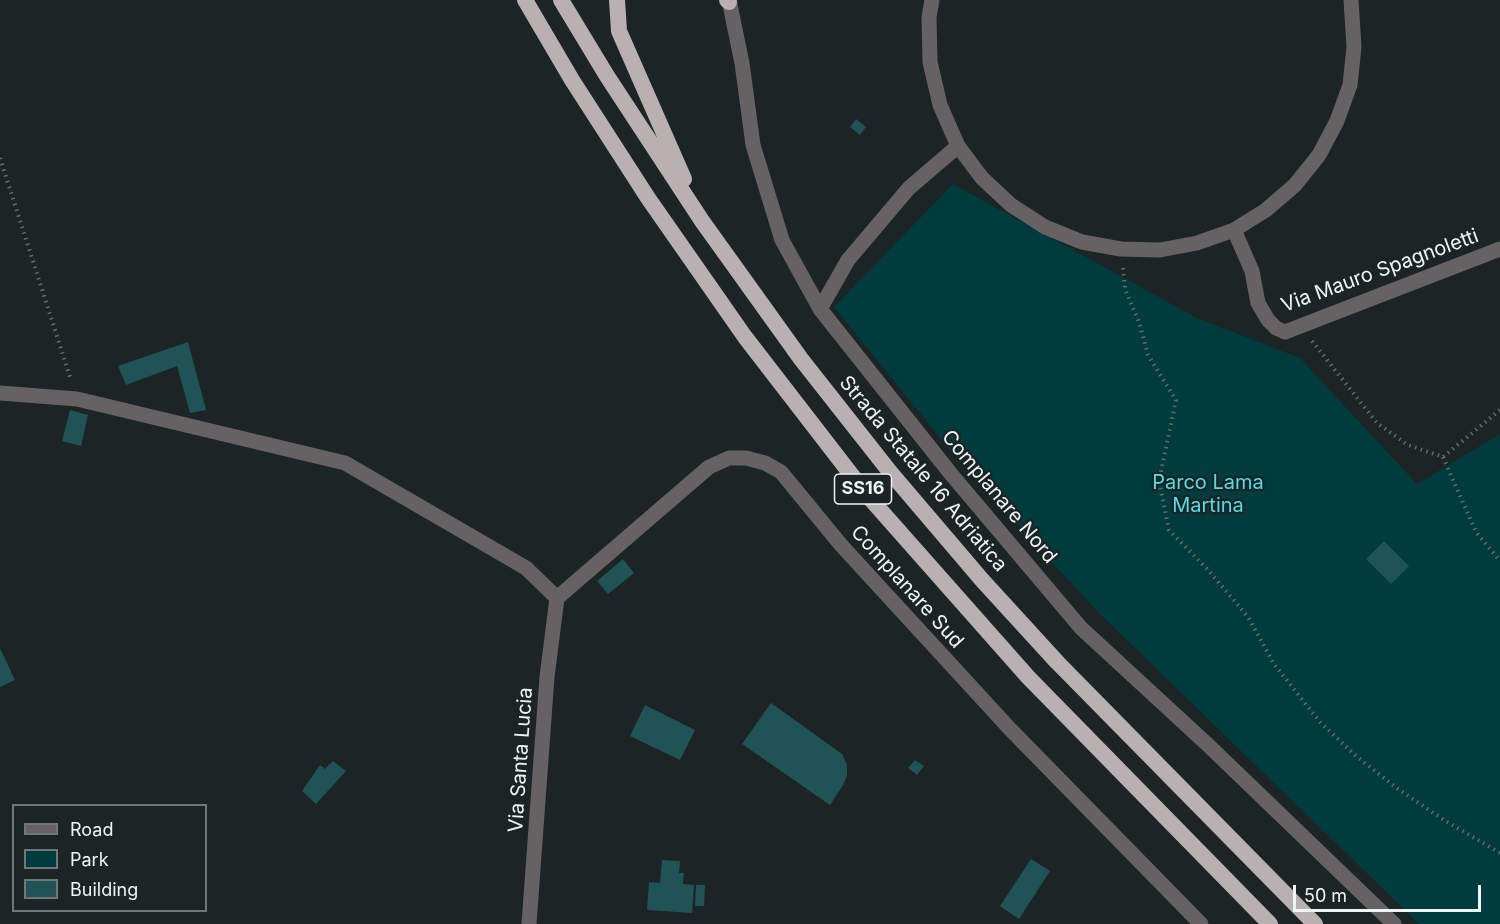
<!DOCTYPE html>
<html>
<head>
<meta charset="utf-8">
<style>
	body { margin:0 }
	#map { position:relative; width:1500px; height:924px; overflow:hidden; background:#1d2425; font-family:Inter,sans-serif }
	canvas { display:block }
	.legend { position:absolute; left:12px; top:804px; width:195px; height:108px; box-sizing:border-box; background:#1d2425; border:2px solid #717778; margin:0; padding:8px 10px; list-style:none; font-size:18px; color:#eff4f4 }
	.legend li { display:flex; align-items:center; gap:12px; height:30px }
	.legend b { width:30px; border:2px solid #717778 }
	.scale { position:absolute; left:1293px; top:885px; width:188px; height:27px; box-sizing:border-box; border:3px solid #eff4f4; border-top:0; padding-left:8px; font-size:18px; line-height:21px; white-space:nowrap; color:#eff4f4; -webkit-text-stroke:4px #1d2425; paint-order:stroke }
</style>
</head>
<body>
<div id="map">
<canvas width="1500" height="924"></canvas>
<ul class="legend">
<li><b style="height:8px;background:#666263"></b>Road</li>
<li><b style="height:16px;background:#003b3e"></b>Park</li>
<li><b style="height:16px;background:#205356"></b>Building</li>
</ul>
<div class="scale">50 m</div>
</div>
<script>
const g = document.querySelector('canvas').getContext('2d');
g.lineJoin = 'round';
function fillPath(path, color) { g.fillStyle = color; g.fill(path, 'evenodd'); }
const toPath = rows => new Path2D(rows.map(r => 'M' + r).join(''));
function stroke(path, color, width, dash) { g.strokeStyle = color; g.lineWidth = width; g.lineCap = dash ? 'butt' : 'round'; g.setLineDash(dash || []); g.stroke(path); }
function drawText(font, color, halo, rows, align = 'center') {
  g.font = font + ' Inter,sans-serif'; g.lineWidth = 4.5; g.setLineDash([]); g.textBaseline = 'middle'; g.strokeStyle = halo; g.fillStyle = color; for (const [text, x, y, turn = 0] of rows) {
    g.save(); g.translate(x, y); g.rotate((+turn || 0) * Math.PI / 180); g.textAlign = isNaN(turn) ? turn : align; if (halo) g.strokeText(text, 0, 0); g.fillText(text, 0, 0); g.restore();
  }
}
const green = toPath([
	[953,184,1197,318,1300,358,1417,484,1500,434,1500,924,1419,924,1098,612,962,465,834,307]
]);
const building = toPath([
	[856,119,866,127,860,135,850,127],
	[188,342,206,410,190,413,177,366,126,385,118,366],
	[70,410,88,415,81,446,62,441],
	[1384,541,1409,566,1391,584,1366,559],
	[623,559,634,573,608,594,597,581],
	[0,648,15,680,0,687],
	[771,703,842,754,847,765,847,776,843,785,830,805,742,744],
	[645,705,695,730,680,760,630,736],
	[915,760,924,766,917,775,908,768],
	[333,761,346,771,316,804,302,791,320,765,325,769],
	[1031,859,1050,871,1019,919,1000,906],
	[662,860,680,861,679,873,684,873,683,884,694,885,692,913,647,910,649,882,660,883],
	[696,885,705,885,704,906,695,906]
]);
const path = toPath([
	[0,158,71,380],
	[1123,268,1125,289,1139,322,1148,355,1176,400,1159,481,1169,530,1209,571,1248,617,1274,664,1320,722,1356,756,1398,789,1444,820,1500,853],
	[1312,341,1377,423,1408,445,1443,457,1500,410],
	[1443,457,1476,532,1500,561]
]);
const minor = toPath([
	[729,0,742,63,753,145,782,240,820,309,951,474,1081,628,1208,745,1394,924],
	[932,0,929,17,930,62,940,105,958,146,982,178,1011,205,1045,227,1082,242,1121,249,1160,250,1197,243,1234,230,1266,210,1295,185,1319,155,1337,121,1350,85,1354,47,1351,0],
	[1234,230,1252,271,1258,303,1268,320,1276,328,1285,332,1500,249],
	[820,309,848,260,909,188,958,146],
	[0,393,77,399,345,463,526,568,557,598],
	[557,598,709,467,729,458,746,458,765,463,781,472,841,545,1010,729,1201,924],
	[529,924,547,677,557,598]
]);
const trunk = toPath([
	[525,0,572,80,648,198,745,337,867,495,1028,677,1270,924],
	[561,0,607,76,702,221,801,359,890,472,982,580,1057,662,1315,924],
	[617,0,619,31,684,179],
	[727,0,729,2]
]);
const shields = [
	[863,489,57]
];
const shieldNames = [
	["SS16",863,489]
];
const streetNames = [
	["Via Mauro Spagnoletti",1380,271,-20],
	["Strada Statale 16 Adriatica",923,474,50],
	["Complanare Nord",999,497,50],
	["Complanare Sud",907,587,48],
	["Via Santa Lucia",521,760,-86]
];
const parkNames = [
	["Parco Lama",1208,483],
	["Martina",1208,506]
];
fillPath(green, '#003b3e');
fillPath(building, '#205356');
stroke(path, '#646b6b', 4, [1.5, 4.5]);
stroke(minor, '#666263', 15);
stroke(trunk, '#b8b0b1', 16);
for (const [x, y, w] of shields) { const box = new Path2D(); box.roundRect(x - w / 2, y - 15, w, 30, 4.5); g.fillStyle = '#1d2425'; g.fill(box); stroke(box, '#eff4f4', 1.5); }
drawText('bold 18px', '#eff4f4', null, shieldNames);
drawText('20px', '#eff4f4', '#1d2425', streetNames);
drawText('20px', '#51dee6', '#1d2425', parkNames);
</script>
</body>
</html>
